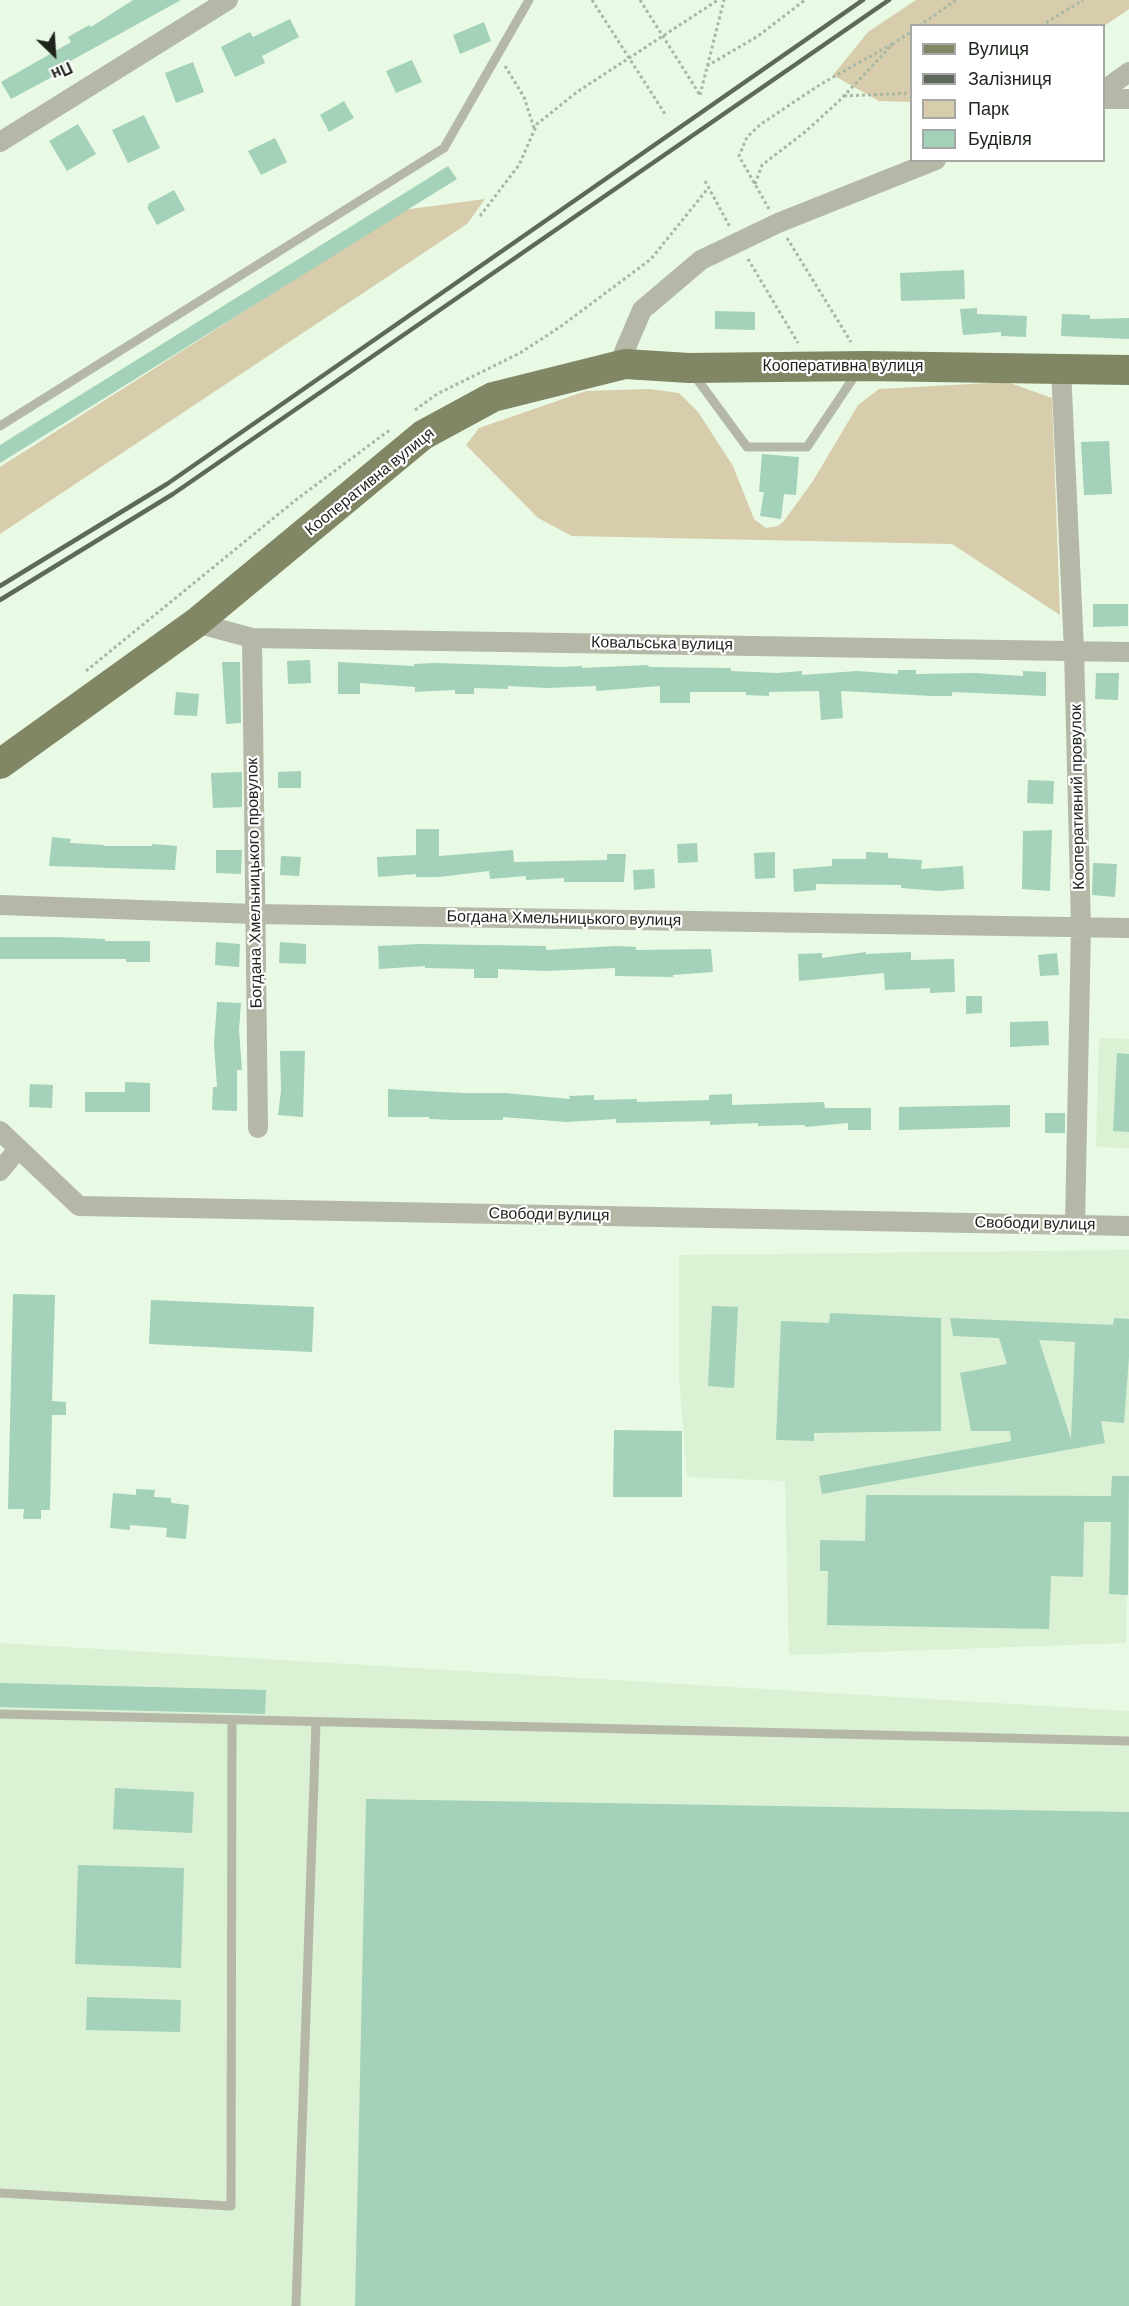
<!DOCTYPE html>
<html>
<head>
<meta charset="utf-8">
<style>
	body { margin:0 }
	#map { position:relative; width:1129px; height:2306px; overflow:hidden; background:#e8fae3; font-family:Arial,sans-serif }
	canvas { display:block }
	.legend { position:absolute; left:910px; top:24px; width:195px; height:138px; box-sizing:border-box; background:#fff; border:2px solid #a5a7a4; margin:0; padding:8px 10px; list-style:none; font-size:18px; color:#1d241c }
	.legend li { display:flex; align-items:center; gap:12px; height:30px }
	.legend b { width:30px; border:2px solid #a5a7a4 }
	.north { position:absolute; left:24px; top:24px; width:60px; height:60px; -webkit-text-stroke:4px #fff; paint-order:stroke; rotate:155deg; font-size:16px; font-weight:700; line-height:24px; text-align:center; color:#1d241c }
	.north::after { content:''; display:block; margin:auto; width:21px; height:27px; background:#1d241c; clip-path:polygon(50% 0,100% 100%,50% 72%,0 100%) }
</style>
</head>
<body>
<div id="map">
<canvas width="1129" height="2306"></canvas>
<ul class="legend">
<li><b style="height:8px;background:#818665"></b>Вулиця</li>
<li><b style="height:8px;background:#5e695c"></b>Залізниця</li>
<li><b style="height:16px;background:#d7ccab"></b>Парк</li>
<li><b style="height:16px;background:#a3d1b9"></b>Будівля</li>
</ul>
<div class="north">Пн</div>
</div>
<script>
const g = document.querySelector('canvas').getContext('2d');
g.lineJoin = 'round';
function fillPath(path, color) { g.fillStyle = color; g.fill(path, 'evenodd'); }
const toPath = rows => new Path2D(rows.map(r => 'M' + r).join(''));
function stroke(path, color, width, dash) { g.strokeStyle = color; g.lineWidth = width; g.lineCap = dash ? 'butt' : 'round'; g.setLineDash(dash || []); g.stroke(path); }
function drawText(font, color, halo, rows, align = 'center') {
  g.font = font + ' Arial,sans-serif'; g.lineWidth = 4.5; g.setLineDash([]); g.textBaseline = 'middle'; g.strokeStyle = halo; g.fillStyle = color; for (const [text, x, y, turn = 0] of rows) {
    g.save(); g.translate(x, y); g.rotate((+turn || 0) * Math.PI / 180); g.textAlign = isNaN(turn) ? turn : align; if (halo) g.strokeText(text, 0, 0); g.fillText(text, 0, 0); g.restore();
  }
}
const built = toPath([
	[1099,1038,1129,1039,1129,1148,1096,1147],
	[1129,1250,1129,1468,1126,1643,789,1655,785,1481,687,1477,679,1377,679,1255],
	[0,1643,1129,1711,1129,2306,0,2306]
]);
const green = toPath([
	[916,0,1129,0,1129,9,1104,26,912,26,911,102,879,101,833,75,868,32],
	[485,199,467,224,0,534,0,467,403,210],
	[1007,382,1052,398,1060,615,952,544,572,536,538,518,466,445,479,428,586,391,650,389,679,393,698,412,733,466,754,519,766,528,778,526,784,521,813,481,858,405,879,389]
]);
const building = toPath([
	[133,0,181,0,65,64,67,69,11,99,1,82,71,42,68,37,89,25,91,27],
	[290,19,299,37,262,56,265,63,235,77,221,47,250,32,253,37],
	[484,22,491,41,460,54,453,35],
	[412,60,422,82,396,93,386,71],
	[193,62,204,92,176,103,165,73],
	[344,101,354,118,329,132,320,115],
	[144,115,160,148,128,163,112,130],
	[78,124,96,154,67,171,49,141],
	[275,138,287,162,261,175,248,151],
	[448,166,457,179,0,463,0,445],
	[174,190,185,210,157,225,147,207,149,206,148,204],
	[964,270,965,299,901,301,900,273],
	[977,308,977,314,1027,316,1026,337,1001,336,1001,332,963,335,960,309],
	[715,311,755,312,755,330,715,329],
	[1062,314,1090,315,1090,319,1129,318,1129,339,1061,336],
	[1109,441,1112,494,1084,495,1081,442],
	[762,454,799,457,796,495,784,494,781,519,760,516,764,492,759,492],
	[1093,604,1128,604,1128,626,1093,627],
	[310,660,311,683,288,684,287,661],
	[222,662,240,662,241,723,226,724],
	[338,662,414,666,414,664,435,663,562,667,582,666,582,668,648,665,649,667,731,668,731,671,777,673,802,671,802,675,857,671,898,674,898,670,916,670,916,674,975,673,1023,676,1023,671,1046,672,1046,696,952,692,952,696,932,696,841,691,843,718,821,720,819,691,769,692,769,696,746,695,746,692,690,692,690,703,660,703,660,686,596,691,596,686,547,688,508,686,508,689,474,688,474,694,455,694,455,690,415,692,415,687,360,683,360,694,338,694],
	[1096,673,1119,673,1118,700,1095,699],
	[176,692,199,694,197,716,174,715],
	[301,771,301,788,278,788,278,772],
	[242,772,242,807,213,808,211,773],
	[1028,780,1054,781,1053,804,1027,803],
	[416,829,439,829,439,856,513,850,514,862,607,860,607,854,626,854,624,882,564,882,564,878,526,880,526,876,490,879,489,871,439,877,416,877,416,874,378,877,377,857,416,855],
	[1052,830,1050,891,1022,889,1023,831],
	[52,837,71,839,70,843,104,845,104,846,152,846,152,844,177,846,175,870,49,866],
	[697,843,698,862,678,863,677,844],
	[216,850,242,850,241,874,216,873],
	[775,852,775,878,755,879,754,853],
	[866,852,888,853,888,858,922,860,921,869,963,866,964,889,938,891,901,888,901,885,816,884,816,890,794,892,793,869,832,866,832,859,866,859],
	[281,856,301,857,299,876,280,875],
	[1093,863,1117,864,1115,897,1092,895],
	[654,869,655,888,634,890,633,870],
	[0,937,58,937,105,939,105,941,150,941,150,962,126,962,126,959,0,959],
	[216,942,240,944,239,967,215,965],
	[280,942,306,944,306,964,279,963],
	[420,944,546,946,546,950,616,946,636,947,636,950,711,949,713,972,673,975,673,977,615,976,615,968,546,971,498,969,498,978,474,978,474,969,425,968,425,966,379,969,378,946],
	[866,952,866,954,911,952,911,960,954,959,955,992,930,993,930,988,885,990,884,973,799,981,798,954,822,953,822,958],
	[1057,953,1059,975,1040,976,1038,955],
	[966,996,982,996,982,1013,966,1014],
	[217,1002,241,1003,239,1030,242,1070,237,1070,237,1111,212,1110,213,1087,217,1087,214,1045],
	[1048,1021,1049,1045,1010,1047,1010,1022],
	[280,1051,305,1051,303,1117,278,1115,281,1091],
	[1117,1053,1129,1054,1129,1132,1113,1131],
	[125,1082,150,1083,150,1112,85,1112,85,1092,125,1092],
	[30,1084,53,1085,52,1108,29,1107],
	[388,1089,463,1093,505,1093,570,1099,569,1096,594,1095,594,1100,637,1099,637,1102,709,1100,709,1095,732,1094,732,1105,824,1102,825,1108,871,1108,871,1130,848,1130,848,1123,805,1127,805,1125,758,1126,758,1123,710,1125,710,1121,616,1123,616,1119,566,1122,503,1117,503,1120,453,1120,429,1119,429,1117,388,1117],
	[1010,1105,1010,1127,899,1130,899,1107],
	[1045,1113,1065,1113,1065,1133,1045,1133],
	[13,1294,55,1295,52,1401,66,1402,66,1415,52,1415,50,1510,41,1510,41,1519,23,1519,24,1509,8,1509],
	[151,1300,314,1307,312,1352,149,1344],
	[712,1306,738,1307,734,1388,708,1386],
	[830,1313,941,1318,941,1431,814,1433,814,1441,776,1440,781,1321,829,1323],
	[950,1318,1113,1325,1114,1318,1129,1319,1129,1357,1124,1423,1101,1421,1105,1443,822,1494,819,1476,1011,1441,1010,1431,971,1431,960,1373,1007,1364,999,1338,953,1336],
	[1039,1340,1075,1342,1071,1439],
	[614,1430,682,1431,682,1497,613,1497],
	[1112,1476,1129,1476,1128,1595,1109,1594,1111,1522,1084,1522,1083,1577,1051,1576,1049,1629,827,1625,828,1571,820,1571,820,1540,865,1541,866,1495,1111,1496],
	[136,1489,155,1490,154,1497,171,1498,171,1503,189,1505,186,1539,166,1537,167,1528,130,1525,130,1530,110,1528,113,1493,136,1495],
	[0,1683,266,1690,265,1714,0,1707],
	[115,1788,194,1792,192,1833,113,1829],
	[366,1799,1129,1812,1129,2306,355,2306],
	[78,1865,184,1868,181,1968,75,1964],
	[87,1997,181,2000,180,2032,86,2030]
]);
const path = toPath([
	[592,0,665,114],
	[640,0,700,95],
	[919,26,956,0],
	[1041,26,1083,0],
	[505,66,524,97,534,128],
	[707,66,758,36,805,0],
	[700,95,724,0],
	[844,96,912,93],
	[705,181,730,227],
	[755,184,762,165,805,132,839,101,894,43,912,31],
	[769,209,739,156,747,137,761,124,821,84,894,43],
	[480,216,519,165,537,124,577,92,718,0],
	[787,238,851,342],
	[748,259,798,343],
	[415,410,437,394,520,353,560,327,651,259,709,187],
	[86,671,297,499,391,429]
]);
const service = toPath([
	[694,375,747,447,807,447,858,371],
	[0,426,444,148,529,0],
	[0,1714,1129,1741],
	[0,2193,231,2206,232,1720],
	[296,2306,316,1722]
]);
const minor = toPath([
	[1104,90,1129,72],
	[1104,99,1129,99],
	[0,142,228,0],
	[625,364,624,352,642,310,701,260,778,223,936,160],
	[1061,369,1074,650,1081,927,1075,1225],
	[196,623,252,638,1129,652],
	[252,638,258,1128],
	[0,905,255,914,1129,928],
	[0,1131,79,1206,1129,1226],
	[0,1171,18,1149]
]);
const primary = toPath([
	[0,764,196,623,423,435,493,397,625,364,689,368,867,366,1129,370]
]);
const rail = toPath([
	[0,586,167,484,863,0],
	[0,600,173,494,889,0]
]);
const streetNames = [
	["Кооперативна вулиця",843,367],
	["Кооперативна вулиця",370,482,-39],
	["Ковальська вулиця",662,644,1],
	["Кооперативний провулок",1078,797,-91],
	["Богдана Хмельницького провулок",255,883,-91],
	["Богдана Хмельницького вулиця",564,919,1],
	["Свободи вулиця",549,1215,1],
	["Свободи вулиця",1035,1224,1]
];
fillPath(built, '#daf1d4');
fillPath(green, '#d7ccab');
fillPath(building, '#a3d1b9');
stroke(path, '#a9b7a5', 3, [3, 3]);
stroke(service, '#b5b8a6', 9);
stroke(minor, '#b5b8a6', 20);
stroke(primary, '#818665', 30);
stroke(rail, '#5e695c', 4.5);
drawText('16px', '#1d241c', '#fff', streetNames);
</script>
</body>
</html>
